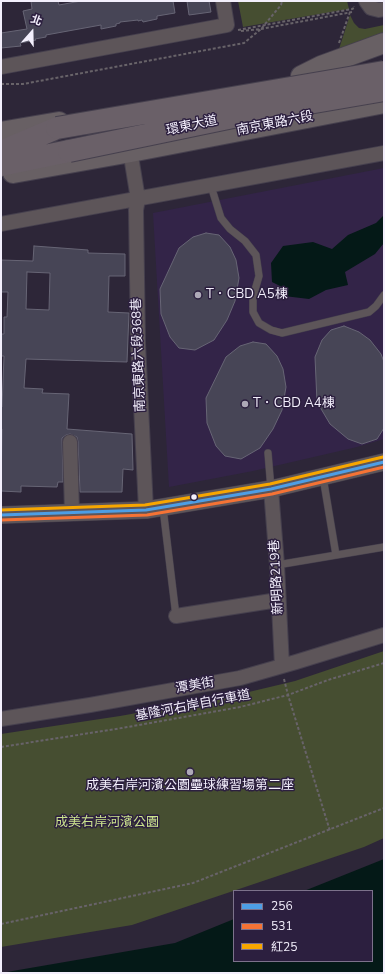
<!DOCTYPE html>
<html>
<head>
<meta charset="utf-8">
<style>
	body { margin:0 }
	#map { position:relative; width:385px; height:974px; overflow:hidden; background:#2d2638; font-family:"Nunito Sans","Noto Sans TC",sans-serif }
	canvas { display:block }
	.frame { position:absolute; inset:0; border:2px solid #f3effc; pointer-events:none }
	.legend { position:absolute; left:233px; top:890px; width:140px; height:72px; box-sizing:border-box; background:#2c1f3f; border:1px solid #7c728b; margin:0; padding:5px 7px; list-style:none; font-size:12px; color:#f3effc }
	.legend li { display:flex; align-items:center; gap:8px; height:20px }
	.legend b { width:20px; border:1px solid #7c728b }
	.north { position:absolute; left:12px; top:12px; width:40px; height:40px; -webkit-text-stroke:3px #2c1f3f; paint-order:stroke; rotate:20deg; font-size:11px; font-weight:700; line-height:16px; text-align:center; color:#f3effc }
	.north::after { content:''; display:block; margin:auto; width:14px; height:18px; background:#f3effc; clip-path:polygon(50% 0,100% 100%,50% 72%,0 100%) }
</style>
</head>
<body>
<div id="map">
<canvas width="385" height="974"></canvas>
<div class="frame"></div>
<ul class="legend">
<li><b style="height:5px;background:#4d9ee5"></b>256</li>
<li><b style="height:5px;background:#f57335"></b>531</li>
<li><b style="height:5px;background:#f7a600"></b>紅25</li>
</ul>
<div class="north">北</div>
</div>
<script>
const g = document.querySelector('canvas').getContext('2d');
g.lineJoin = 'round';
function fillPath(path, color) { g.fillStyle = color; g.fill(path, 'evenodd'); }
const toPath = rows => new Path2D(rows.map(r => 'M' + r).join(''));
function stroke(path, color, width, dash) { g.strokeStyle = color; g.lineWidth = width; g.lineCap = dash ? 'butt' : 'round'; g.setLineDash(dash || []); g.stroke(path); }
function drawText(font, color, halo, rows, align = 'center') {
  g.font = font + ' "Nunito Sans","Noto Sans TC",sans-serif'; g.lineWidth = 3; g.setLineDash([]); g.textBaseline = 'middle'; g.strokeStyle = halo; g.fillStyle = color; for (const [text, x, y, turn = 0] of rows) {
    g.save(); g.translate(x, y); g.rotate((+turn || 0) * Math.PI / 180); g.textAlign = isNaN(turn) ? turn : align; if (halo) g.strokeText(text, 0, 0); g.fillText(text, 0, 0); g.restore();
  }
}
const built = toPath([
	[384,168,384,439,357,447,253,471,169,487,153,213]
]);
const green = toPath([
	[238,1,347,1,349,9,243,27],
	[350,15,354,23,359,28,365,29,384,25,384,35,339,49],
	[384,651,384,838,364,847,132,925,1,947,1,734,120,716,232,696,295,681]
]);
const water = toPath([
	[384,215,384,243,375,254,345,272,348,285,326,290,309,299,284,296,284,288,272,282,271,263,283,246,313,242,332,249,348,235,376,223],
	[384,859,384,973,1,973,175,943,234,919,234,961,372,961,372,891,304,891]
]);
const building = toPath([
	[31,1,58,1,59,5,81,1,173,1,175,13,157,16,157,19,143,22,142,20,138,21,138,20,120,22,120,23,116,24,116,26,101,29,101,25,46,35,46,37,35,39,36,40,20,43,21,46,1,48,1,33,27,29,23,11,32,9,31,1],
	[187,1,209,1,211,12,189,15,187,1],
	[206,233,219,235,230,247,236,260,239,278,235,301,227,320,214,340,195,350,179,348,170,337,161,314,160,289,179,248,193,237,206,233],
	[34,246,88,250,88,253,125,254,125,276,109,276,108,312,129,313,127,362,26,359,24,388,43,389,42,393,69,394,67,429,132,434,133,470,123,469,122,492,80,492,78,442,77,437,70,434,66,435,62,438,63,482,58,482,57,487,21,486,21,492,1,491,2,429,1,429,1,407,2,407,4,356,1,356,1,334,4,334,4,317,7,317,8,292,1,292,1,260,33,261,34,246],
	[27,272,50,273,49,310,26,309,27,272],
	[344,326,359,332,370,340,381,354,384,362,384,428,377,439,362,444,348,439,330,424,317,402,315,357,322,340,331,330,344,326],
	[253,342,266,344,277,356,283,369,286,387,282,410,273,429,260,448,241,459,225,456,216,446,207,423,206,398,226,357,240,346,253,342]
]);
const path = toPath([
	[238,30,352,9,354,8,354,6],
	[241,31,261,29,352,12],
	[339,43,350,12],
	[1,84,23,84,244,43,261,29,281,5,282,1],
	[284,679,288,695,330,831],
	[1,747,122,728,240,707,288,695,328,680,384,663],
	[1,924,193,883,384,808]
]);
const service = toPath([
	[211,186,221,218,230,229,245,241,256,255,259,276,253,297,253,312,259,323,271,330,282,333,369,312,376,306,384,295],
	[268,453,271,489],
	[323,477,336,555],
	[163,508,176,616],
	[277,565,384,547]
]);
const minor = toPath([
	[366,1,371,8,379,10,384,9],
	[1,67,227,25,223,1],
	[129,144,138,199,136,210,138,343,146,510],
	[1,224,384,153],
	[70,442,72,512],
	[271,489,277,565,282,666],
	[176,616,278,600],
	[1,719,90,705,240,678,296,662,384,635]
]);
const tertiary = toPath([
	[1,515,146,510,271,489,384,462]
]);
const secondary = toPath([
	[301,76,321,66,384,43],
	[1,132,59,122],
	[13,173,131,152,384,103]
]);
const trunk = toPath([
	[3,151,57,128],
	[1,165,69,151]
]);
const trunkBridge = toPath([
	[57,128,384,72],
	[69,151,262,111,384,90]
]);
const bus1 = toPath([
	[1,515,146,510,271,489,384,462]
]);
const bus2 = toPath([
	[1,520,147,515,272,494,384,467]
]);
const bus3 = toPath([
	[1,510,145,505,270,484,383,457]
]);
const markers = [
	[198,295,4,"#aea9b7"],
	[245,404,4,"#aea9b7"],
	[194,497,3.5,"#f3effc"],
	[190,772,4,"#aea9b7"]
];
const streetNames = [
	["南京東路六段",275,124,-11],
	["環東大道",192,126,-12],
	["南京東路六段368巷",139,355,-92],
	["新明路219巷",277,577,-93],
	["潭美街",195,686,-10],
	["基隆河右岸自行車道",193,706,-11]
];
const poiNames = [
	["T．CBD A5棟",206,295],
	["T．CBD A4棟",253,404],
	["成美右岸河濱公園壘球練習場第二座",190,786,"center"]
];
const parkNames = [
	["成美右岸河濱公園",107,823]
];
fillPath(built, '#332448');
fillPath(green, '#464e31');
fillPath(water, '#041917');
fillPath(building, '#474556');
stroke(building, '#676575', 1);
stroke(service, '#46404e', 8);
stroke(minor, '#46404e', 16);
stroke(tertiary, '#46404e', 18);
stroke(secondary, '#46404e', 22);
stroke(trunk, '#46404e', 24);
stroke(path, '#686369', 2, [3, 2]);
stroke(service, '#5d5559', 7);
stroke(minor, '#5d5559', 14);
stroke(tertiary, '#5d5559', 17);
stroke(secondary, '#686064', 20);
stroke(trunk, '#6a6068', 22);
stroke(trunkBridge, '#46404e', 24, []);
stroke(trunkBridge, '#6a6068', 22);
stroke(bus1, '#4d9ee5', 3);
stroke(bus2, '#f57335', 3);
stroke(bus3, '#f7a600', 3);
for (const [x, y, r, color] of markers) { const dot = new Path2D(); dot.arc(x, y, r, 0, 2 * Math.PI); g.fillStyle = color; g.fill(dot); stroke(dot, '#2c1f3f', 1.5); }
drawText('13px', '#f3effc', '#2c1f3f', streetNames);
drawText('13px', '#f3effc', '#2c1f3f', poiNames, 'left');
drawText('13px', '#cbe38d', '#2c1f3f', parkNames);
</script>
</body>
</html>
